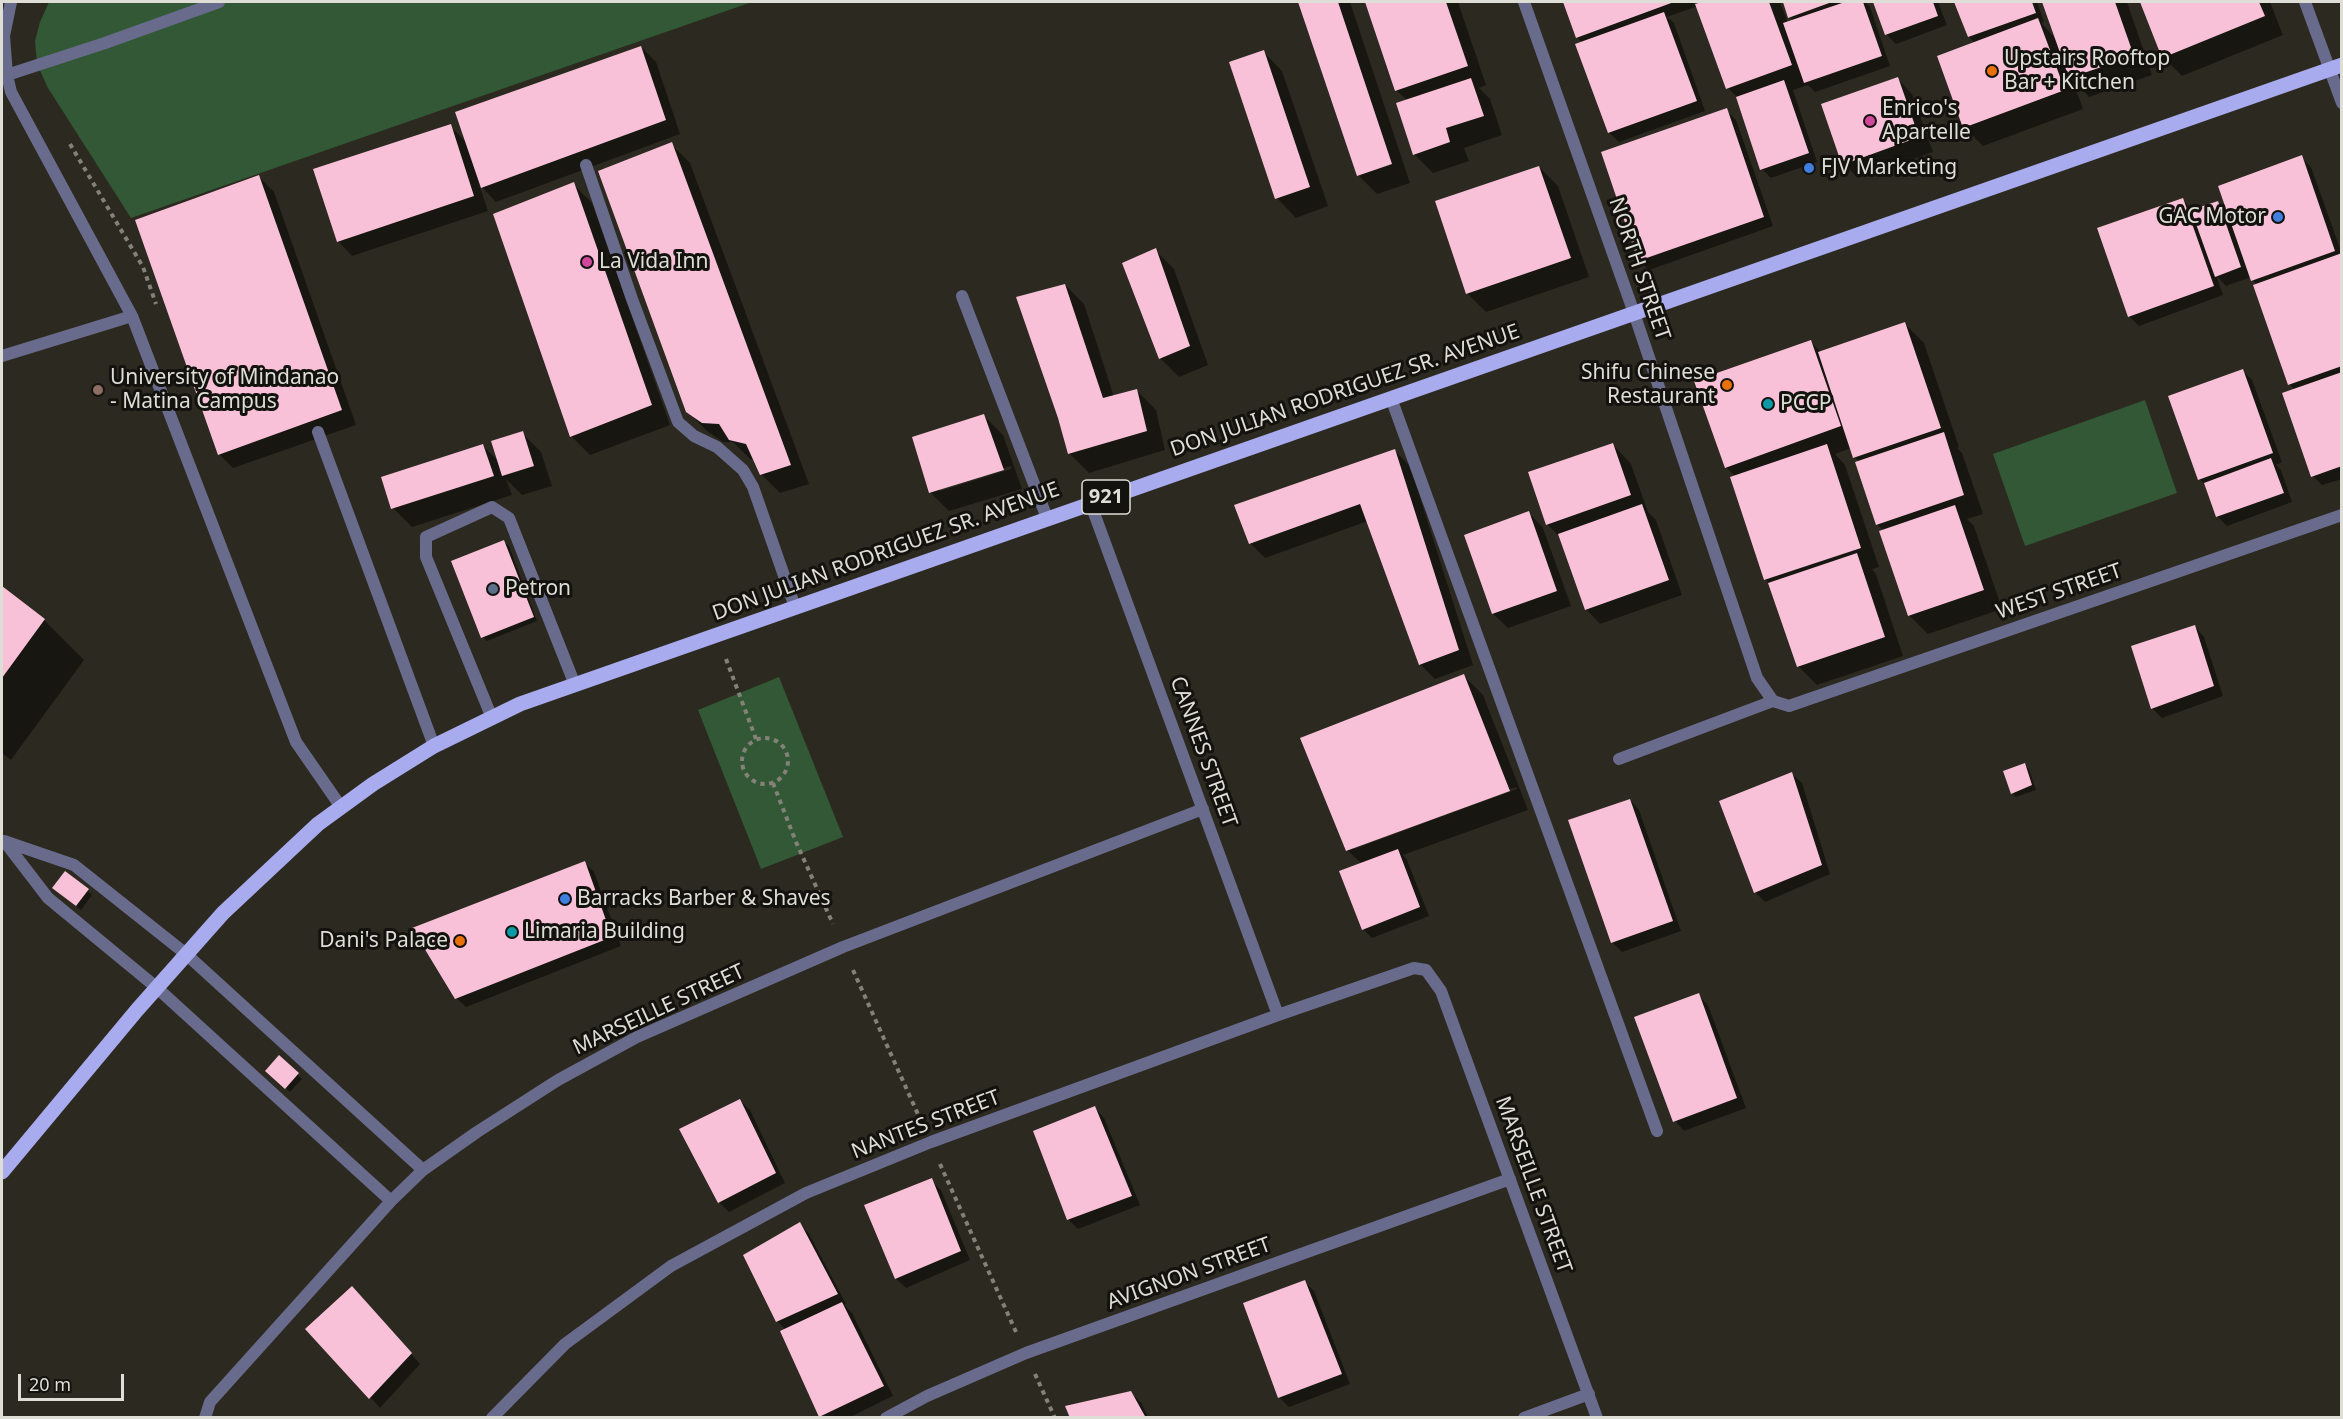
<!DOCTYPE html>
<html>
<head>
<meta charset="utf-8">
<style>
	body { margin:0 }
	#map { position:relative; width:2343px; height:1419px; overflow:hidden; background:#2c2a20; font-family:"Noto Sans",sans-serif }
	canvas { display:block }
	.frame { position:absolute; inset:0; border:3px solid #deddd6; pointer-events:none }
	.scale { position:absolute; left:18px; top:1374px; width:106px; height:27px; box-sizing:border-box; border:3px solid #deddd6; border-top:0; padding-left:8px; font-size:18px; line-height:21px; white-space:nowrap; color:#deddd6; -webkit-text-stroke:4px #13120e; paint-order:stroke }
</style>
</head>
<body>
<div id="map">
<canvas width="2343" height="1419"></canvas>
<div class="frame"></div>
<div class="scale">20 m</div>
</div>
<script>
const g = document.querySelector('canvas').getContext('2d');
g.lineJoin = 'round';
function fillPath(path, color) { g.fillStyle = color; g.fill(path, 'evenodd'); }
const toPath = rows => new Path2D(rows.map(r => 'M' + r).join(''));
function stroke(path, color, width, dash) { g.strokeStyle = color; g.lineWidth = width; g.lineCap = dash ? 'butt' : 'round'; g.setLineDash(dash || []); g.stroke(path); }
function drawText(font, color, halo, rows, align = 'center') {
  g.font = font + ' "Noto Sans",sans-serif'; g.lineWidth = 6; g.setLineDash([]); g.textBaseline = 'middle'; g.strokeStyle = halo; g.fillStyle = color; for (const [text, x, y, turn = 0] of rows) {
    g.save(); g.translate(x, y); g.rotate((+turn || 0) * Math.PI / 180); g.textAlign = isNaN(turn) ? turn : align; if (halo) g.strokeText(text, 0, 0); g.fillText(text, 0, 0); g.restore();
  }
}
const green = toPath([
	[49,2,752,2,131,218,48,88,37,64,35,41,40,22],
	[2145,400,2177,493,2025,546,1993,454],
	[779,677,843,837,761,869,698,710]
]);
const shadow = toPath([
	[1300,2,1350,2,1410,183,1377,194,1358,175],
	[1367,2,1458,2,1486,85,1479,88,1490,99,1502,135,1464,148,1469,161,1433,173,1414,154,1408,101,1396,90],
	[1565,2,1693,2,1695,6,1700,4,1698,2,1780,2,1788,23,1794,21,1790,17,1784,2,1867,2,1865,2,1870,7,1890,66,1815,92,1808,85,1793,90,1817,162,1771,178,1762,169,1738,98,1728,88,1698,6,1667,17,1674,23,1705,111,1619,142,1609,133,1583,43,1577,37],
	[1875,2,1938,2,1947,25,1896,44,1887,35],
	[1956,2,2037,2,2044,22,2041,23,2056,39,2044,2,2127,2,2152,75,2089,97,2072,79,2083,109,1983,146,1964,127,1975,43,1969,37],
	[2141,2,2270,2,2283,35,2182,76,2163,57],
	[641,47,656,62,680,134,496,202,479,184,488,211,352,256,338,241,450,126,466,142],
	[1263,51,1282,71,1328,206,1296,218,1277,198],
	[1898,79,1912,94,1933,152,1858,178,1844,164],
	[1726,110,1736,120,1773,226,1649,270,1639,260],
	[671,144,690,163,809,484,780,493,761,474,754,460,750,459,733,442,723,442,707,431,688,412],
	[2301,157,2311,167,2342,254,2342,479,2322,485,2313,476,2295,390,2289,384,2257,285,2251,277,2226,286,2216,275,2223,295,2139,326,2129,316,2182,199,2193,211,2217,203,2230,215],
	[1539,167,1558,186,1589,277,1486,312,1467,293],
	[259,177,274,192,356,425,233,468,219,454],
	[573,184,592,203,670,425,590,455,571,436],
	[1155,250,1174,269,1208,365,1179,377,1160,358],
	[1065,285,1084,304,1114,397,1137,391,1156,410,1165,450,1089,473,1069,453],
	[1905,324,1924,343,1959,447,1957,448,1962,453,1983,514,1967,519,1974,526,2002,609,1928,634,1909,615,1884,531,1877,524,1860,462,1854,457,1851,448,1835,454,1845,465,1879,567,1872,569,1876,574,1903,656,1817,685,1798,666,1770,584,1766,580,1732,478,1735,476,1726,467,1811,342,1822,353],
	[2242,370,2252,380,2282,462,2276,465,2281,470,2292,502,2227,526,2217,516,2207,486,2199,479],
	[984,416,1003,435,1022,489,949,511,930,492],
	[1011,466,1011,469,940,491,940,488],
	[522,433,541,452,552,486,522,495,506,479,512,495,412,527,393,508,483,446,499,462],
	[1612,444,1631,464,1648,512,1656,520,1682,595,1600,624,1586,609,1561,538,1547,524],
	[1395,451,1410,466,1473,665,1435,679,1421,665,1368,521,1265,558,1250,543],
	[1529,513,1543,528,1571,606,1508,628,1493,614],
	[504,542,509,546,537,621,487,641,483,637],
	[2,588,44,620,84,660,11,760,2,753],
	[2195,627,2204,637,2223,696,2162,718,2152,708],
	[1464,676,1483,695,1528,810,1403,855,1407,860,1429,916,1372,938,1363,929,1362,864,1347,850],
	[1516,787,1517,789,1354,849,1354,846],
	[2024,765,2029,769,2036,790,2016,797,2012,793],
	[1792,774,1802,783,1830,874,1765,902,1755,892],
	[1630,800,1639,810,1681,931,1622,952,1612,942],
	[585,863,594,872,621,946,466,1007,456,998],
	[88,891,92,895,81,910,59,892],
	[1698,995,1708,1005,1746,1108,1684,1131,1675,1121,1636,1018],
	[279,1057,302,1079,290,1092,267,1071],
	[740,1101,750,1110,785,1183,729,1212,719,1202],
	[1095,1108,1104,1118,1140,1205,1078,1229,1068,1219],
	[931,1180,941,1190,970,1260,906,1288,896,1279,866,1206],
	[800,1224,809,1234,846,1304,844,1305,852,1313,893,1396,848,1418,820,1416,781,1332,786,1330,777,1321],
	[1304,1281,1314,1291,1350,1384,1289,1407,1279,1397],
	[362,1298,420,1364,380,1408,307,1329],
	[1131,1393,1141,1403,1149,1418,1071,1418]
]);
const building = toPath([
	[1298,2,1338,2,1392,164,1357,176],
	[1365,2,1446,2,1468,66,1395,91],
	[1563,2,1674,2,1576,38],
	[1702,2,1769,2,1792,65,1726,89,1695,4],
	[1783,2,1832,2,1788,18],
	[1845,2,1863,2,1882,56,1804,83,1783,23],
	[1873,2,1933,2,1938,16,1885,35],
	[1954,2,2032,2,2036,13,1968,37],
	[2042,2,2115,2,2134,56,2069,78],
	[2140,2,2259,2,2265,16,2162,58],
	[1664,12,1697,101,1608,133,1575,44],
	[2038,18,2065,90,1963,128,1937,56],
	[641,46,666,120,481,188,455,112],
	[1264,50,1310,187,1275,199,1229,62],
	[1898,77,1919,137,1842,165,1821,104],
	[1471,78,1484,116,1446,128,1450,142,1413,155,1396,103],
	[1784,80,1809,153,1760,170,1736,97],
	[1727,108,1764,217,1638,261,1601,152],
	[451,124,474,196,337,242,313,169],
	[672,142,791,465,760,475,746,444,729,440,719,424,702,423,686,412,598,171],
	[2302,155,2335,251,2251,281,2218,186],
	[1539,166,1571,258,1466,294,1435,201],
	[259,175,342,410,218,455,135,220],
	[574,182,652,405,570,437,493,214],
	[2183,198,2214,286,2128,317,2097,228],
	[2218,201,2241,267,2215,277,2191,210],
	[1156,248,1190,346,1159,359,1122,263],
	[2342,253,2342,366,2288,385,2253,285],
	[1065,284,1103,398,1137,389,1147,431,1068,454,1058,418,1016,297],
	[1905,322,1941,428,1853,458,1818,352],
	[1811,340,1841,426,1725,468,1694,381],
	[2243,369,2273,453,2198,480,2168,396],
	[2342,372,2342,466,2311,477,2282,393],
	[984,414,1004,470,929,493,912,437],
	[523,431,534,466,502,476,491,441],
	[1944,432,1964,495,1876,525,1855,462],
	[1613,443,1631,495,1546,525,1528,472],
	[483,444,494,476,391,509,381,477],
	[1827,444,1861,548,1764,580,1730,477],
	[1395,449,1459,650,1419,665,1360,504,1249,544,1234,505],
	[2271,458,2284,493,2216,517,2204,483],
	[1642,504,1669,580,1585,610,1558,534],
	[1955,505,1984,590,1908,616,1879,531],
	[1529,511,1557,591,1492,614,1464,535],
	[504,540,534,617,481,638,451,561],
	[1857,553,1885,637,1797,667,1768,583],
	[2,586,45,619,2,678],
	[2195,625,2214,686,2151,709,2131,646],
	[1464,674,1510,791,1346,851,1300,738],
	[2025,763,2032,785,2011,794,2003,771],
	[1792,772,1822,865,1754,893,1719,801],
	[1630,799,1673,921,1611,943,1568,820],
	[1398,849,1420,907,1362,930,1339,871],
	[585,861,612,937,455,999,412,928],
	[65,871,89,889,76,906,52,888],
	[1699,993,1737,1098,1673,1122,1634,1017],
	[279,1055,299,1073,285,1089,265,1071],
	[740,1099,776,1173,718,1203,679,1129],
	[1095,1106,1132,1196,1067,1220,1033,1131],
	[932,1178,961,1251,895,1279,864,1205],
	[800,1222,838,1294,776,1322,743,1255],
	[1305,1280,1342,1374,1278,1398,1243,1303],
	[352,1286,412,1353,369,1399,305,1329],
	[842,1302,884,1386,819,1417,780,1331],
	[1131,1391,1146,1418,1070,1418,1065,1406]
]);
const path = toPath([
	[70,144,143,267,156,304],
	[726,659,756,739],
	'742 761a23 23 0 1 1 46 0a23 23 0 1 1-46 0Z',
	[773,783,796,842,833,924],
	[853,970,921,1121],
	[940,1164,1016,1332],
	[1035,1374,1055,1418]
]);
const service = toPath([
	[11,2,4,36,7,75,11,92,132,316,296,742,341,807],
	[7,75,105,43,219,2],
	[586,165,632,299,678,422,694,436,717,447,743,470,753,487,795,607],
	[962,296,1047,518],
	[2,356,132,316],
	[318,432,434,746],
	[492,718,426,557,426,537,492,507,509,518,575,685],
	[4,841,74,865,186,954],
	[5,842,48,898,156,987]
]);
const minor = toPath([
	[1524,2,1634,313,1757,678,1773,701,1789,706,2342,515],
	[2305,2,2342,103],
	[1391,398,1657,1131],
	[1090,502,1278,1015],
	[1619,759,1773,701],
	[186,954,423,1170],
	[156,987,391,1201],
	[205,1418,210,1402,391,1201,423,1170,477,1132,558,1080,637,1037,843,947,1203,809],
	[492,1418,565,1344,671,1266,806,1193,931,1142,1278,1015,1414,968,1426,970,1441,991,1597,1418],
	[886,1418,927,1396,1026,1353,1510,1179],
	[1524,1418,1589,1394]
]);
const primary = toPath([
	[2,1172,137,1010,223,913,318,824,373,784,434,746,520,704,2342,65]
]);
const markers = [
	[1992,71,6,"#e8710a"],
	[1870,121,6,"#d1479c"],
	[1809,168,6,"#3f7fe0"],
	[2278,217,6,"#3f7fe0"],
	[587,262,6,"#d1479c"],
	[1727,385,6,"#e8710a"],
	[98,390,6,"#8d6e63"],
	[1768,404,6,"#0f9aa8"],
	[493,589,6,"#5c6f8a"],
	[565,899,6,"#3f7fe0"],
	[512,932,6,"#0f9aa8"],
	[460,941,6,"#e8710a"]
];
const shields = [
	[1106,497,48]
];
const shieldNames = [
	["921",1106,497]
];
const poiNames = [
	["Upstairs Rooftop",2004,59],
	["Bar + Kitchen",2004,83],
	["Enrico's",1882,109],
	["Apartelle",1882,133],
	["FJV Marketing",1821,168],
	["GAC Motor",2266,217,"right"],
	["La Vida Inn",599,262],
	["Shifu Chinese",1715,373,"right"],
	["Restaurant",1715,397,"right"],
	["University of Mindanao",110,378],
	["- Matina Campus",110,402],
	["PCCP",1780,404],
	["Petron",505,589],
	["Barracks Barber & Shaves",577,899],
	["Limaria Building",524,932],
	["Dani's Palace",448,941,"right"]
];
const streetNames = [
	["NORTH STREET",1639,269,71],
	["DON JULIAN RODRIGUEZ SR. AVENUE",1345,391,-19],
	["DON JULIAN RODRIGUEZ SR. AVENUE",886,552,-20],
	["WEST STREET",2059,592,-19],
	["CANNES STREET",1203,752,70],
	["MARSEILLE STREET",659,1010,-25],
	["NANTES STREET",926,1125,-21],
	["MARSEILLE STREET",1533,1185,70],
	["AVIGNON STREET",1189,1274,-20]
];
fillPath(green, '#325835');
fillPath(shadow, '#0007');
fillPath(building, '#f8c1d8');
stroke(path, '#838279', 4, [4.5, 4.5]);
stroke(service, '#696b8c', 12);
stroke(minor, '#696b8c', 12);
stroke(primary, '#a9abef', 15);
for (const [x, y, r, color] of markers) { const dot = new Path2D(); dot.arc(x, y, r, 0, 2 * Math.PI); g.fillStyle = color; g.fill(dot); stroke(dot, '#13120e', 2); }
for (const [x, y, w] of shields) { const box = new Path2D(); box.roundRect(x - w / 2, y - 17, w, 34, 4.5); g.fillStyle = '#13120e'; g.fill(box); stroke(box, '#deddd6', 1.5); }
drawText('bold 20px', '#deddd6', null, shieldNames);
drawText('21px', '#deddd6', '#13120e', poiNames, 'left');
drawText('21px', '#deddd6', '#13120e', streetNames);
</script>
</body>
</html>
